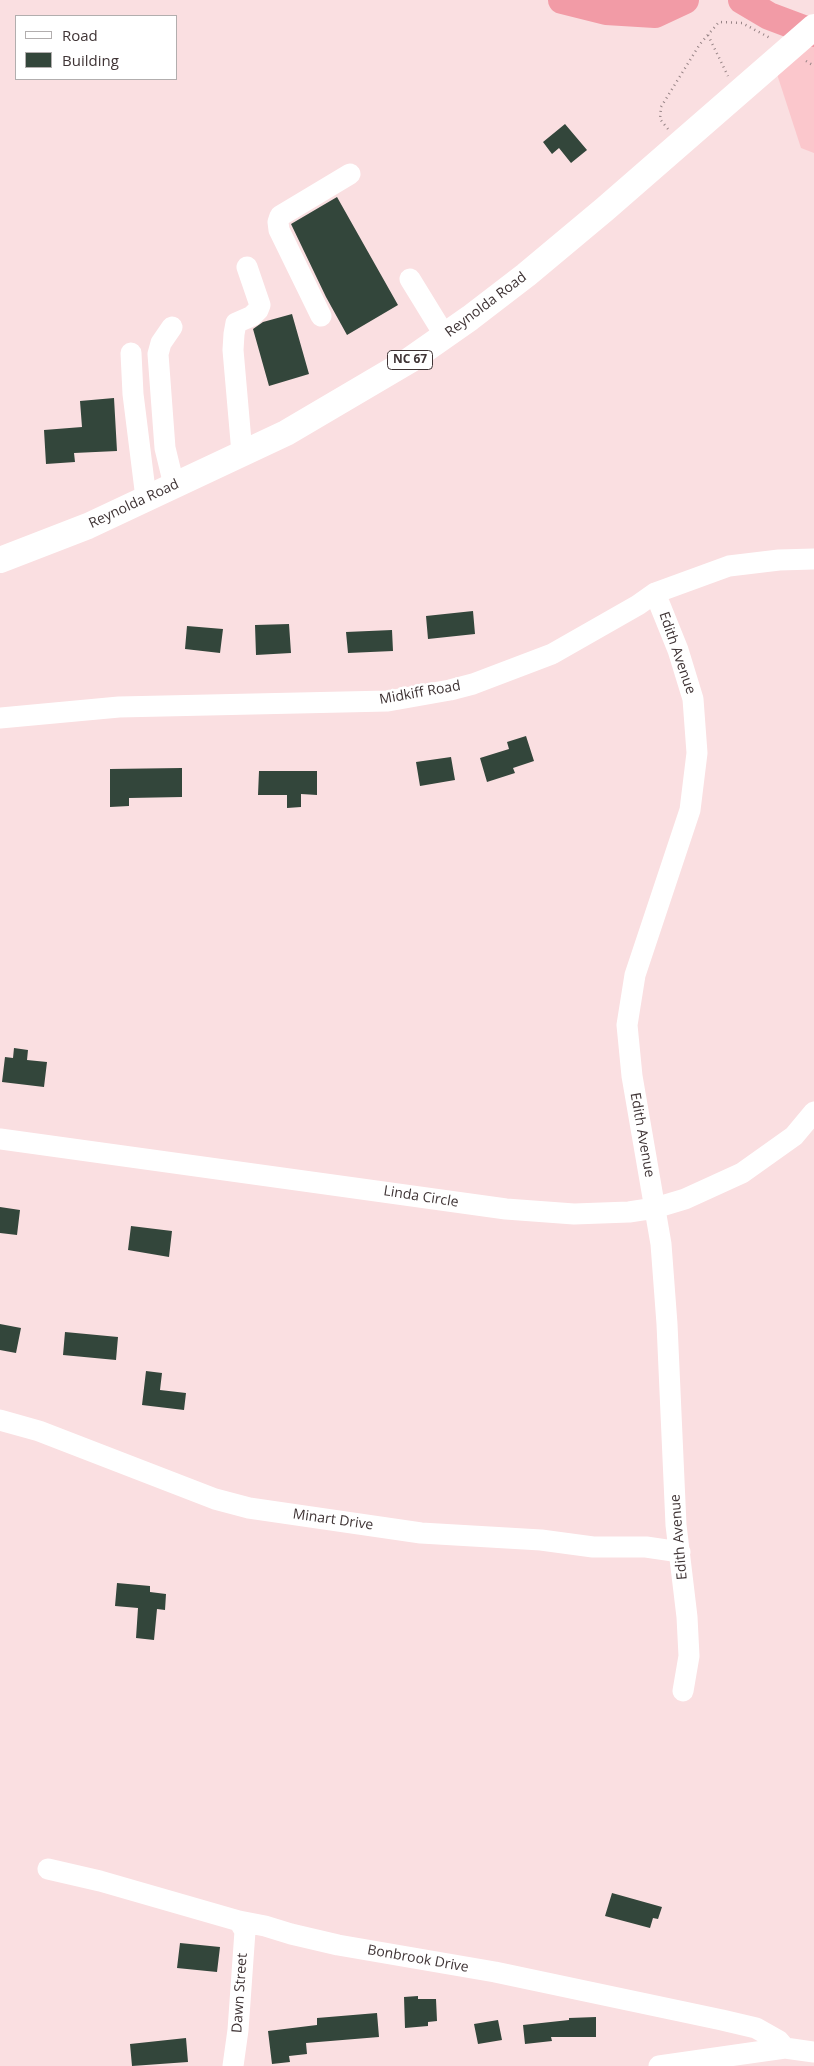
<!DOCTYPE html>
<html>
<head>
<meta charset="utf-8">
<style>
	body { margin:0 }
	#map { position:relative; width:814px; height:2066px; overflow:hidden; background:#fadfe1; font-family:"Open Sans",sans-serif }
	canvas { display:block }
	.legend { position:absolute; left:15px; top:15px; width:162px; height:65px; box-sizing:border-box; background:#fff; border:1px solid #b2aeae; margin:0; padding:6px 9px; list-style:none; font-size:15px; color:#3f3435 }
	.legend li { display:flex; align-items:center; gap:10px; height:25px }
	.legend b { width:25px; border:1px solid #b2aeae }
</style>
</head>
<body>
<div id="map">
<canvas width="814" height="2066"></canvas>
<ul class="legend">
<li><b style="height:6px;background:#fff"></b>Road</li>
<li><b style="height:14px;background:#33463b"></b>Building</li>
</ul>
</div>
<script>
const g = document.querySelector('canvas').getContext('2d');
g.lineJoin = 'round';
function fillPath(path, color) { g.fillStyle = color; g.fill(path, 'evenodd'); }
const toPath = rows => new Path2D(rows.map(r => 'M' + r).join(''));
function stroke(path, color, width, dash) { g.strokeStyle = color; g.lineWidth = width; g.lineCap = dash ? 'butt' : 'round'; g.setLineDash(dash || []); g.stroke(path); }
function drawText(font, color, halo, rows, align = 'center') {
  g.font = font + ' "Open Sans",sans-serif'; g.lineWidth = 5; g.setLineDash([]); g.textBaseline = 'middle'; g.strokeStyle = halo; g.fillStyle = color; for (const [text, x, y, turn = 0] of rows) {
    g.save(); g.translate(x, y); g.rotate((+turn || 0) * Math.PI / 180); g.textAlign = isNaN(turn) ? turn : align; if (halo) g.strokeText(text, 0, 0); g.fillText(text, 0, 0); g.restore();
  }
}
const green = toPath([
	[814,35,814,153,801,148,775,68]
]);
const river = toPath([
	[562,0,606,11,655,14,685,0],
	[742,0,769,16,814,33]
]);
const building = toPath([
	[565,124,587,150,571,163,559,148,552,154,543,142],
	[337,197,398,305,347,335,326,297,291,224],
	[292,314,309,374,269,386,253,329,263,322],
	[114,398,117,451,74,453,75,462,46,464,44,430,82,427,80,401],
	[473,611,475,634,428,639,426,616],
	[289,624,291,653,256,655,255,625],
	[187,626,223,629,220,653,185,649],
	[392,630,393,651,348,653,346,632],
	[526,736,534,761,513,768,515,773,487,782,480,758,509,749,507,742],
	[451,757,455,780,420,786,416,762],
	[182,768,182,797,129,798,129,806,110,807,110,769],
	[259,771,317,771,317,795,301,794,301,807,287,808,287,795,258,795],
	[14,1048,28,1050,27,1060,47,1062,44,1087,2,1082,5,1057,13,1058],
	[0,1207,20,1210,17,1235,0,1233],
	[131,1226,172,1231,169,1257,128,1250],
	[0,1324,21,1328,16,1353,0,1350],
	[65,1332,118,1337,116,1360,63,1355],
	[146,1371,162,1373,160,1390,186,1393,184,1410,142,1405],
	[117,1583,150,1586,150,1592,166,1594,165,1610,157,1609,154,1640,136,1638,138,1608,115,1606],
	[612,1893,662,1907,658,1919,653,1918,650,1928,605,1916],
	[180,1943,220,1947,217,1972,177,1968],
	[418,1996,418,1999,436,1999,437,2021,428,2022,428,2026,405,2028,404,1997],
	[377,2013,379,2037,306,2043,307,2054,289,2056,290,2062,272,2064,268,2031,317,2025,317,2018],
	[596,2017,596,2037,551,2037,552,2041,525,2044,523,2025,569,2020,569,2018],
	[498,2020,502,2040,478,2044,474,2024],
	[186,2038,188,2062,132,2066,130,2044]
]);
const path = toPath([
	[708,35,728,76],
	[806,61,814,66],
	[668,129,660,119,661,107,700,44,719,22,742,23,772,39]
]);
const minor = toPath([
	[410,279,445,336],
	[321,316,279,230,278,222,280,216,350,174],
	[172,327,161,343,158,354,165,448,174,485],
	[131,353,133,394,146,498],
	[242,453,233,350,234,334,236,323,252,316,258,310,260,305,247,267],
	[655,593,678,650,693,699,697,753,690,810,635,975,627,1025,632,1076,661,1244,667,1324,676,1525,687,1617,689,1656,683,1691],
	[0,718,119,707,388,701,450,690,473,684,552,654,638,605,655,593,729,566,779,560,814,559],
	[0,1139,506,1209,574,1214,629,1212,655,1208,685,1199,742,1173,794,1136,814,1112],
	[0,1420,39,1431,215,1499,249,1508,421,1533,541,1540,593,1547,646,1547,680,1552],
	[48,1869,100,1881,239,1921,265,1926,291,1934,338,1945,495,1972,722,2020,756,2028,779,2041,785,2048],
	[233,2066,238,2030,245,1931,239,1921],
	[659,2066,785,2048,814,2052]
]);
const major = toPath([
	[0,560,88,526,286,433,410,360,470,318,526,275,605,209,814,27]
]);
const shields = [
	[410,360,45]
];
const shieldNames = [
	["NC 67",410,360]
];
const streetNames = [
	["Reynolda Road",486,305,-37],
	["Reynolda Road",134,504,-25],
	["Edith Avenue",677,653,71],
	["Midkiff Road",420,693,-10],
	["Edith Avenue",642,1135,80],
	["Linda Circle",421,1197,9],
	["Minart Drive",333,1520,8],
	["Edith Avenue",679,1537,-95],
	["Bonbrook Drive",418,1959,10],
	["Dawn Street",240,1993,-86]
];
fillPath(green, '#fbc7cc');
stroke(river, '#f29ba6', 28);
fillPath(building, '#33463b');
stroke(path, '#978486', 2.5, [1, 4]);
stroke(minor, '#fff', 21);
stroke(major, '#fff', 26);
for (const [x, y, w] of shields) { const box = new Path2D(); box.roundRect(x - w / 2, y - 9.5, w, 19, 4); g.fillStyle = '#fff'; g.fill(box); stroke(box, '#3f3435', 1); }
drawText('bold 12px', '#3f3435', null, shieldNames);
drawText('14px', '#3f3435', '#fff', streetNames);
</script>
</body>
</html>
